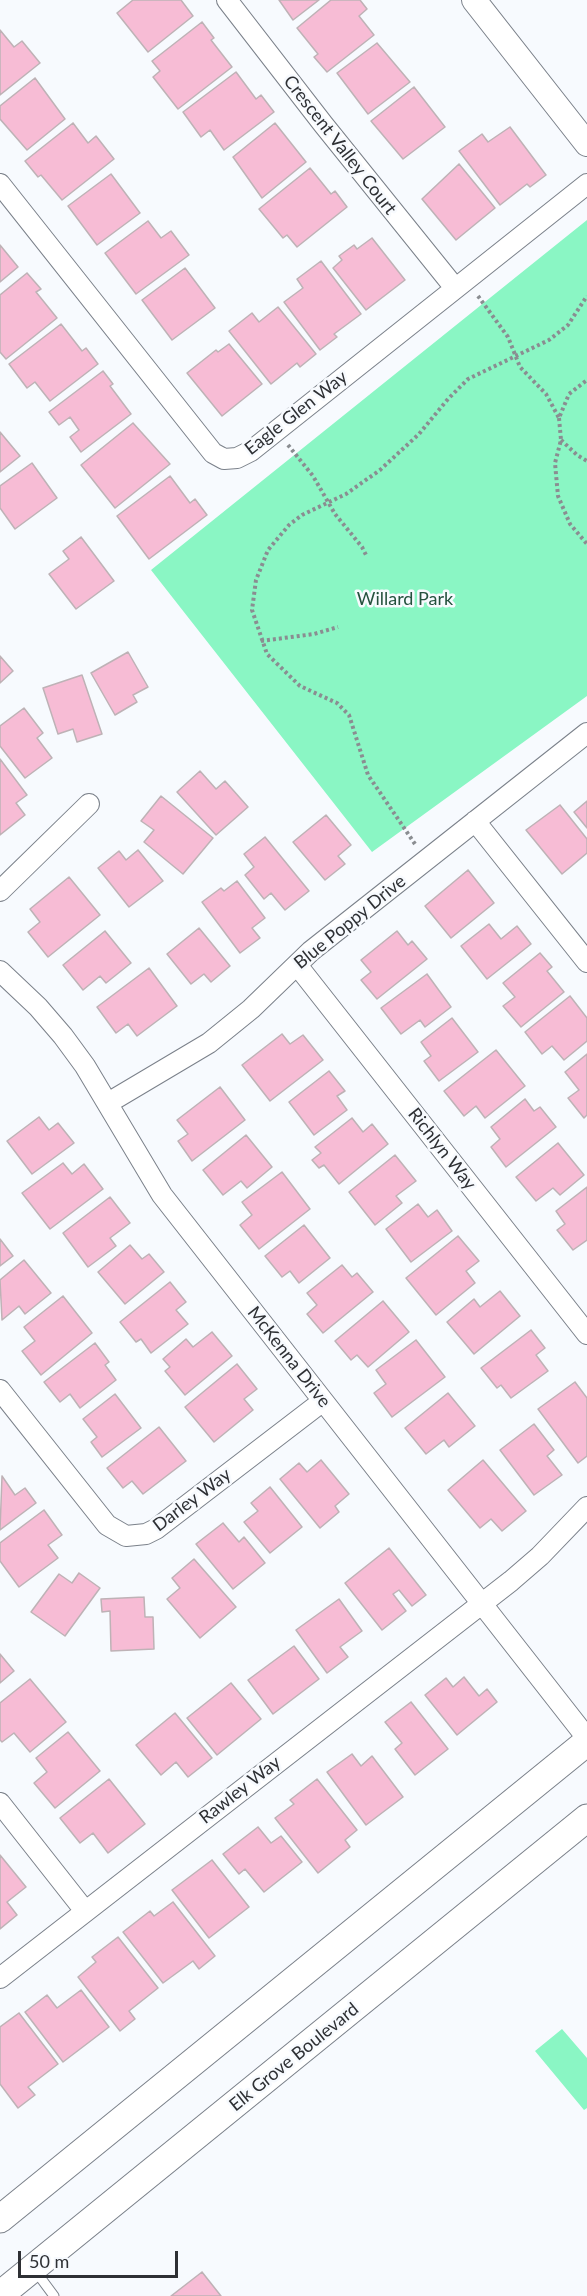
<!DOCTYPE html>
<html>
<head>
<meta charset="utf-8">
<style>
	body { margin:0 }
	#map { position:relative; width:587px; height:2296px; overflow:hidden; background:#f7fafe; font-family:Lato,sans-serif }
	canvas { display:block }
	.scale { position:absolute; left:18px; top:2251px; width:160px; height:27px; box-sizing:border-box; border:3px solid #2e3034; border-top:0; padding-left:8px; font-size:18px; line-height:21px; white-space:nowrap; color:#2e3034; -webkit-text-stroke:4px #f7fafe; paint-order:stroke }
</style>
</head>
<body>
<div id="map">
<canvas width="587" height="2296"></canvas>
<div class="scale">50 m</div>
</div>
<script>
const g = document.querySelector('canvas').getContext('2d');
g.lineJoin = 'round';
function fillPath(path, color) { g.fillStyle = color; g.fill(path, 'evenodd'); }
const toPath = rows => new Path2D(rows.map(r => 'M' + r).join(''));
function stroke(path, color, width, dash) { g.strokeStyle = color; g.lineWidth = width; g.lineCap = dash ? 'butt' : 'round'; g.setLineDash(dash || []); g.stroke(path); }
function drawText(font, color, halo, rows, align = 'center') {
  g.font = font + ' Lato,sans-serif'; g.lineWidth = 5; g.setLineDash([]); g.textBaseline = 'middle'; g.strokeStyle = halo; g.fillStyle = color; for (const [text, x, y, turn = 0] of rows) {
    g.save(); g.translate(x, y); g.rotate((+turn || 0) * Math.PI / 180); g.textAlign = isNaN(turn) ? turn : align; if (halo) g.strokeText(text, 0, 0); g.fillText(text, 0, 0); g.restore();
  }
}
const green = toPath([
	[587,220,587,696,372,852,151,570],
	[562,2029,587,2058,587,2108,584,2110,535,2051]
]);
const building = toPath([
	[133,0,181,0,193,16,148,52,117,13,133,0],
	[279,0,319,0,293,20,279,0],
	[331,0,360,0,367,9,359,16,374,35,327,72,314,57,318,54,297,28,331,0],
	[202,22,214,38,211,40,232,67,178,109,153,77,160,71,152,61,202,22],
	[0,30,14,47,22,41,40,63,0,95,0,30],
	[377,43,410,82,368,114,337,73,377,43],
	[236,72,256,99,261,95,274,112,224,150,210,130,201,137,183,112,236,72],
	[35,78,65,119,27,150,0,119,0,106,35,78],
	[414,87,445,127,403,159,371,121,414,87],
	[73,123,88,143,96,136,114,159,62,200,41,175,38,177,25,161,73,123],
	[275,123,306,162,262,198,233,157,275,123],
	[510,127,546,175,530,187,527,184,500,205,459,151,482,134,488,142,510,127],
	[459,164,495,208,456,240,422,199,459,164],
	[310,168,331,194,335,191,347,207,297,247,287,235,283,238,259,209,310,168],
	[111,174,140,213,97,245,68,206,111,174],
	[148,221,161,238,171,231,189,255,136,294,105,253,148,221],
	[372,238,405,280,366,310,333,268,342,260,339,256,354,245,357,249,372,238],
	[0,245,18,267,0,282,0,245],
	[321,261,361,314,334,334,337,337,320,350,284,302,303,288,297,279,321,261],
	[185,268,215,308,172,340,142,300,185,268],
	[27,273,41,289,36,292,57,318,6,359,0,352,0,295,27,273],
	[278,307,316,354,300,367,297,363,271,384,229,331,252,313,259,322,278,307],
	[61,324,82,351,86,348,98,364,50,401,35,382,27,388,9,364,61,324],
	[229,344,262,384,222,416,187,373,216,350,218,352,229,344],
	[103,371,113,384,110,386,131,414,81,452,70,437,79,430,70,417,59,425,49,412,103,371],
	[133,423,170,464,115,508,81,465,133,423],
	[0,432,20,456,0,472,0,432],
	[32,463,57,498,15,529,0,508,0,486,32,463],
	[170,476,190,503,195,499,207,515,149,559,117,516,170,476],
	[81,537,114,581,76,609,49,574,69,559,63,551,81,537],
	[128,652,148,687,133,695,137,702,115,715,91,673,128,652],
	[0,656,13,671,0,683,0,656],
	[82,675,102,734,77,742,73,729,58,734,43,688,82,675],
	[24,708,43,733,37,738,52,758,25,778,0,746,0,726,24,708],
	[0,759,27,795,16,803,25,815,0,835,0,759],
	[200,771,216,789,225,781,248,807,216,835,177,792,200,771],
	[161,796,213,838,183,874,144,842,154,830,141,821,161,796],
	[587,801,587,828,574,812,587,801],
	[560,805,587,839,587,853,562,874,526,830,560,805],
	[326,815,351,845,338,856,345,864,325,880,293,842,326,815],
	[265,837,309,891,285,910,271,893,264,899,245,875,254,867,244,854,265,837],
	[138,850,163,881,129,907,98,868,119,851,126,860,138,850],
	[468,870,494,903,451,938,425,906,468,870],
	[69,877,100,915,48,957,28,932,40,922,30,909,69,877],
	[237,881,265,918,252,928,260,938,240,953,202,902,221,888,224,891,237,881],
	[489,924,501,939,517,926,531,944,487,979,461,946,489,924],
	[199,928,230,966,211,982,204,974,191,984,167,954,199,928],
	[105,931,131,963,106,983,100,976,83,990,63,965,105,931],
	[397,931,408,945,412,941,427,959,377,999,361,980,371,972,361,960,397,931],
	[540,953,552,967,547,971,564,992,521,1027,503,1006,515,997,503,983,540,953],
	[149,968,177,1006,137,1036,128,1024,116,1033,97,1007,149,968],
	[427,974,451,1007,425,1027,420,1020,401,1034,381,1008,427,974],
	[570,996,587,1018,587,1041,564,1060,552,1046,542,1054,525,1032,570,996],
	[452,1018,478,1052,439,1081,424,1061,431,1056,421,1042,452,1018],
	[282,1034,290,1044,303,1035,323,1060,270,1101,242,1065,282,1034],
	[496,1050,525,1086,485,1118,476,1106,464,1116,444,1091,496,1050],
	[587,1054,587,1115,584,1118,568,1098,579,1090,565,1072,587,1054],
	[329,1071,345,1091,337,1096,347,1110,314,1135,289,1102,329,1071],
	[220,1087,245,1120,192,1161,178,1141,188,1134,177,1120,220,1087],
	[525,1099,534,1111,540,1107,556,1127,506,1167,491,1147,500,1139,491,1127,525,1099],
	[39,1117,49,1130,58,1123,74,1143,32,1174,7,1141,39,1117],
	[352,1118,363,1132,372,1124,388,1144,339,1184,324,1165,319,1168,312,1160,321,1153,315,1147,352,1118],
	[246,1135,272,1167,247,1188,241,1181,223,1195,203,1170,246,1135],
	[558,1143,584,1175,560,1195,553,1188,536,1201,516,1177,558,1143],
	[395,1155,416,1181,396,1196,402,1203,375,1225,349,1192,395,1155],
	[63,1163,72,1174,84,1164,103,1189,50,1229,22,1193,63,1163],
	[282,1172,310,1209,259,1249,240,1225,252,1215,242,1202,282,1172],
	[587,1187,587,1240,573,1250,557,1230,565,1224,556,1211,587,1187],
	[110,1197,130,1223,110,1238,116,1246,88,1267,63,1233,110,1197],
	[418,1204,428,1217,437,1210,452,1231,411,1262,386,1229,418,1204],
	[304,1225,330,1258,299,1283,290,1271,282,1277,265,1256,304,1225],
	[458,1236,479,1261,466,1271,475,1283,436,1315,406,1278,458,1236],
	[0,1239,13,1256,0,1266,0,1239],
	[130,1245,142,1259,149,1254,164,1272,125,1304,98,1272,130,1245],
	[24,1260,51,1293,25,1314,19,1306,2,1320,0,1280,24,1260],
	[342,1265,352,1277,357,1273,373,1292,323,1333,307,1314,317,1305,307,1293,342,1265],
	[170,1282,186,1302,176,1310,188,1324,151,1353,141,1339,136,1342,120,1322,170,1282],
	[500,1291,520,1316,474,1354,447,1322,474,1299,480,1307,500,1291],
	[63,1296,92,1333,41,1375,22,1351,35,1341,24,1327,63,1296],
	[383,1301,409,1332,368,1367,357,1355,351,1360,335,1341,383,1301],
	[531,1330,545,1348,536,1355,548,1371,511,1398,501,1385,497,1388,481,1368,531,1330],
	[212,1332,232,1356,185,1395,165,1371,170,1367,163,1359,186,1339,193,1347,212,1332],
	[416,1340,445,1377,392,1417,374,1393,386,1384,376,1370,416,1340],
	[95,1343,109,1362,105,1365,116,1380,80,1408,70,1394,60,1402,44,1382,95,1343],
	[237,1364,257,1389,244,1399,253,1410,214,1442,185,1407,237,1364],
	[575,1382,587,1398,587,1456,578,1463,538,1409,575,1382],
	[448,1393,475,1426,449,1447,444,1440,426,1454,405,1428,448,1393],
	[115,1394,141,1428,102,1457,91,1442,97,1437,83,1419,115,1394],
	[534,1424,554,1450,547,1456,562,1475,534,1495,500,1450,534,1424],
	[159,1427,186,1461,143,1494,132,1481,123,1488,107,1468,159,1427],
	[321,1460,349,1494,335,1506,339,1512,320,1528,280,1479,299,1463,307,1472,321,1460],
	[483,1460,526,1511,502,1531,491,1519,480,1528,448,1490,483,1460],
	[2,1476,15,1495,25,1488,36,1503,0,1530,2,1476],
	[270,1487,302,1527,270,1553,244,1522,258,1511,251,1503,270,1487],
	[44,1510,62,1535,48,1545,58,1558,19,1587,0,1561,0,1543,44,1510],
	[223,1523,239,1542,244,1537,265,1563,233,1589,196,1544,223,1523],
	[389,1548,426,1595,412,1606,399,1590,393,1594,406,1611,382,1630,345,1583,389,1548],
	[194,1559,236,1607,200,1638,167,1599,180,1588,172,1578,194,1559],
	[79,1573,100,1588,65,1636,31,1612,59,1574,72,1583,79,1573],
	[144,1597,145,1617,153,1617,154,1649,111,1651,110,1611,102,1612,101,1599,144,1597],
	[339,1599,362,1631,340,1647,348,1657,327,1673,296,1630,339,1599],
	[294,1646,319,1679,273,1714,248,1680,294,1646],
	[0,1654,14,1671,0,1683,0,1654],
	[464,1677,479,1696,487,1689,497,1702,457,1735,425,1695,446,1678,453,1687,464,1677],
	[30,1679,66,1722,30,1752,14,1733,2,1742,0,1740,0,1703,30,1679],
	[231,1683,261,1719,217,1755,187,1718,231,1683],
	[411,1702,448,1749,415,1775,395,1749,402,1743,385,1722,411,1702],
	[175,1713,212,1758,188,1777,176,1762,161,1775,136,1745,175,1713],
	[68,1732,100,1771,55,1808,34,1783,47,1772,36,1758,68,1732],
	[352,1754,361,1766,372,1756,403,1797,366,1825,327,1772,352,1754],
	[109,1779,145,1824,108,1853,93,1833,80,1843,60,1818,109,1779],
	[317,1779,357,1830,345,1840,350,1847,318,1873,275,1818,294,1804,290,1800,317,1779],
	[258,1827,271,1843,281,1836,302,1862,264,1892,245,1869,239,1874,223,1854,258,1827],
	[0,1855,26,1887,7,1902,17,1915,0,1929,0,1855],
	[212,1860,249,1907,209,1938,172,1890,212,1860],
	[173,1902,215,1956,199,1969,193,1961,163,1983,123,1932,150,1911,154,1916,173,1902],
	[118,1937,158,1988,129,2011,135,2019,120,2031,78,1977,96,1962,92,1957,118,1937],
	[81,1990,109,2027,63,2062,25,2012,47,1995,57,2008,81,1990],
	[19,2013,58,2064,28,2087,35,2095,18,2108,0,2084,0,2027,19,2013],
	[202,2272,221,2296,171,2296,202,2272]
]);
const path = toPath([
	[478,296,508,337,520,367,546,394,559,418,569,394,587,380],
	[559,418,561,440,555,463,558,496,570,524,587,544],
	[561,440,577,455,587,461],
	[288,445,313,476,335,514,362,547,367,557],
	[261,641,314,634,338,627],
	[415,844,368,775,349,715,337,703,300,686,267,654,252,610,256,580,268,550,289,525,302,515,346,494,380,470,419,434,448,399,468,379,549,340,568,325,587,296]
]);
const service = toPath([
	[34,2269,54,2296]
]);
const minor = toPath([
	[227,0,323,124,455,288],
	[0,184,213,453,224,459,237,458,251,451,587,184],
	[475,821,587,962],
	[0,891,89,804],
	[297,965,587,1334],
	[0,971,38,1007,63,1036,85,1066,162,1195,587,1738],
	[108,1103,209,1043,251,1009,311,951,587,733],
	[0,1390,107,1525,126,1536,146,1534,156,1529,323,1401],
	[0,1803,85,1911],
	[0,1978,511,1581,540,1556,587,1507]
]);
const tertiary = toPath([
	[474,0,587,144]
]);
const secondary = toPath([
	[0,2219,587,1742],
	[0,2295,587,1818]
]);
const streetNames = [
	["Crescent Valley Court",340,145,52],
	["Eagle Glen Way",296,413,-38],
	["Blue Poppy Drive",350,922,-39],
	["Richlyn Way",442,1149,52],
	["McKenna Drive",289,1357,52],
	["Darley Way",192,1500,-37],
	["Rawley Way",240,1790,-38],
	["Elk Grove Boulevard",294,2057,-39]
];
const parkNames = [
	["Willard Park",405,599]
];
fillPath(green, '#8af6c4');
fillPath(building, '#f7bcd5');
stroke(building, '#beb2b6', 1.5);
stroke(service, '#7b818a', 11);
stroke(minor, '#7b818a', 22);
stroke(tertiary, '#7b818a', 26);
stroke(secondary, '#7b818a', 29);
stroke(path, '#8a8d91', 4, [3, 3]);
stroke(service, '#fff', 9);
stroke(minor, '#fff', 20);
stroke(tertiary, '#fff', 24);
stroke(secondary, '#fff', 27);
drawText('18px', '#2e3034', '#f7fafe', streetNames);
drawText('18px', '#24523e', '#f7fafe', parkNames);
</script>
</body>
</html>
